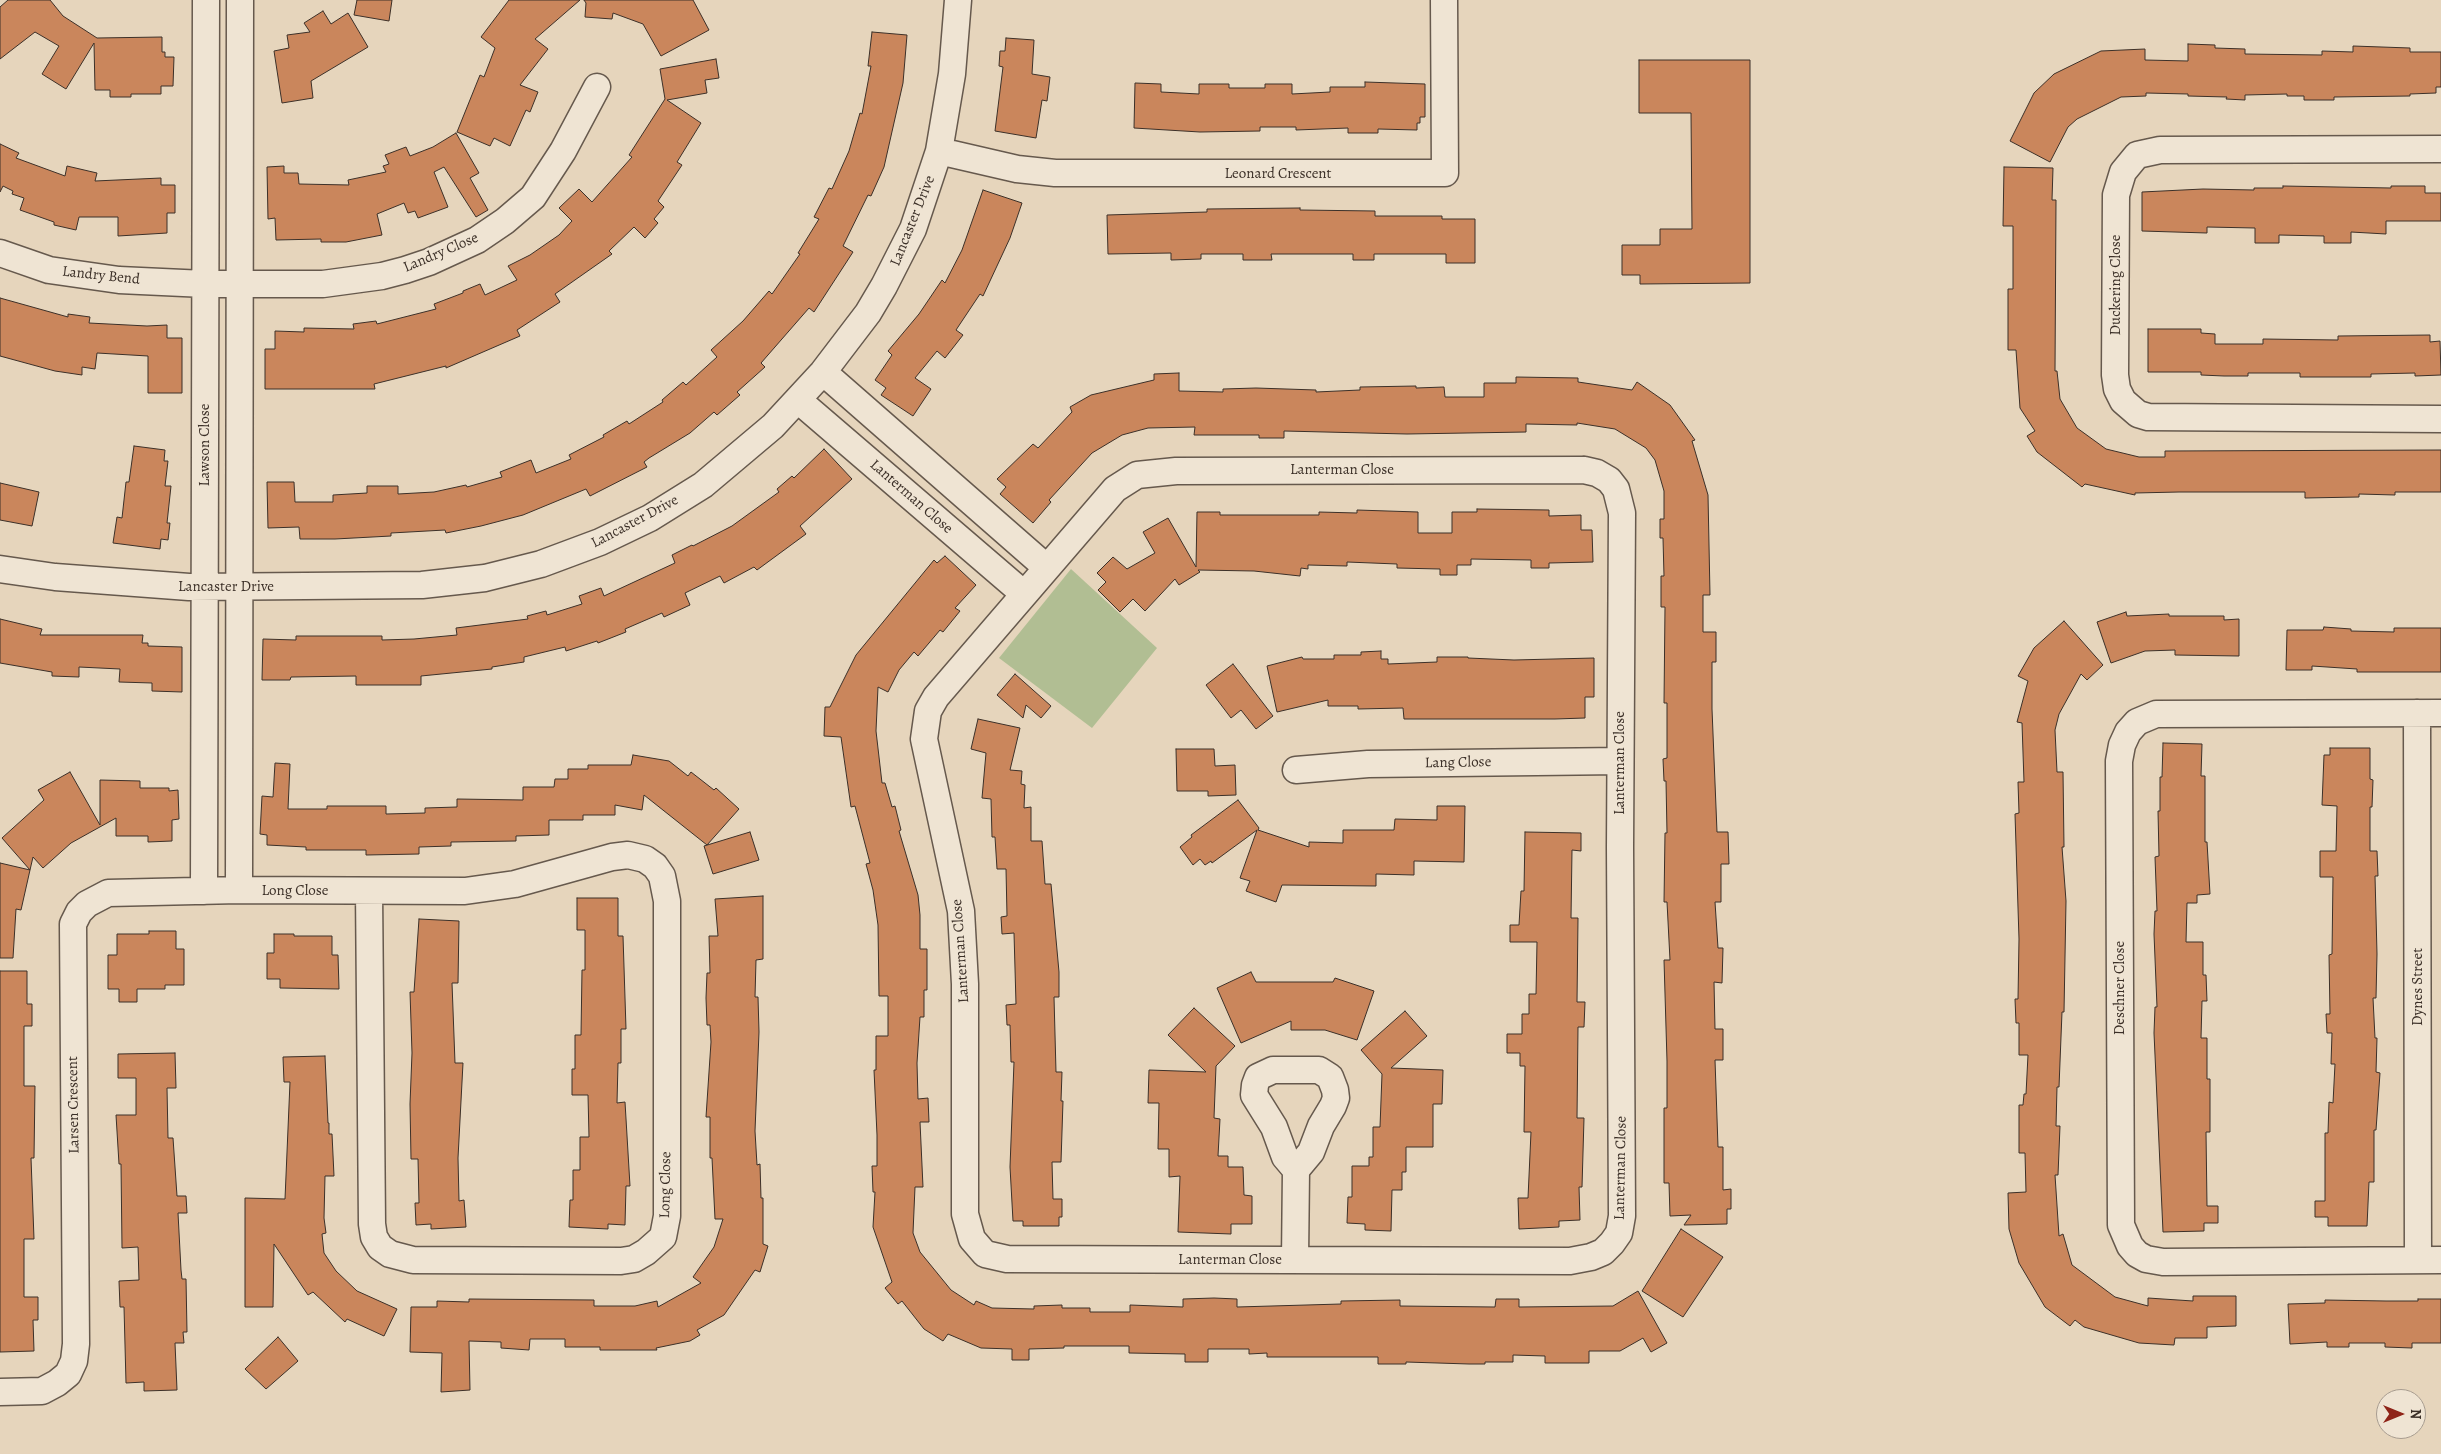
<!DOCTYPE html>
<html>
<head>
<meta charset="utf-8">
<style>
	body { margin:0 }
	#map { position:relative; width:2441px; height:1454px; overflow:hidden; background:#e6d5bc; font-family:Alegreya,serif }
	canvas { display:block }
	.north { position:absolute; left:2376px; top:1389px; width:50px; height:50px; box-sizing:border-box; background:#efe4d3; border:1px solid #a79c8f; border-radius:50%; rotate:90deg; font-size:14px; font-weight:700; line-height:20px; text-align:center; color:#3c3028 }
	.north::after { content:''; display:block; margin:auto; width:18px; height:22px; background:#8f2418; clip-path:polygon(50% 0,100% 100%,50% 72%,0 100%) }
</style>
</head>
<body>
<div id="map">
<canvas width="2441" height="1454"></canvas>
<div class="north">N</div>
</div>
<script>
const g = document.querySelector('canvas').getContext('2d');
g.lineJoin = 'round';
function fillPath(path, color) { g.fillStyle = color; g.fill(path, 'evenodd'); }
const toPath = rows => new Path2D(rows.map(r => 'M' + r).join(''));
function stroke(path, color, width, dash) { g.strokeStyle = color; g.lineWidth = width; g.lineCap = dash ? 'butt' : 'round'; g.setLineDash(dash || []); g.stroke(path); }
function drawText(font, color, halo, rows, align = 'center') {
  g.font = font + ' Alegreya,serif'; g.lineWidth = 5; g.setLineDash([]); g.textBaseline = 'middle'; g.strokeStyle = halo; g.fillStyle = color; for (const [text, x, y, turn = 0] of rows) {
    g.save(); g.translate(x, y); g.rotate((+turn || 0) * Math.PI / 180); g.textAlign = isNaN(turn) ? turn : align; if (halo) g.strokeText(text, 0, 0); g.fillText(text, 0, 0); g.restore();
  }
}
const green = toPath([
	[1071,569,1157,648,1092,728,999,658]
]);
const building = toPath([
	[8,0,50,0,63,16,97,38,162,37,162,52,165,52,165,57,174,57,173,86,161,86,161,94,131,94,131,97,110,97,110,90,95,90,94,43,66,89,42,74,59,46,35,32,0,59,0,7,8,0],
	[357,0,392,0,389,21,354,15,357,0],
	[509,0,580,0,535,39,548,49,520,85,538,92,530,112,526,110,510,146,494,138,490,146,457,132,480,75,484,77,495,48,481,37,509,0],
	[584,0,693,0,709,30,661,56,643,24,613,13,612,19,585,17,586,3,584,0],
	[323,11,331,24,348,13,368,47,311,81,313,98,282,103,274,51,289,48,287,35,310,32,304,23,323,11],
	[872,32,907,35,903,83,884,167,871,196,868,195,843,246,853,252,814,312,809,308,761,363,765,367,737,392,740,395,717,415,714,412,690,433,649,458,644,462,647,467,590,496,586,489,523,515,481,526,446,533,445,530,391,533,391,536,335,539,300,539,299,527,268,528,267,482,294,482,295,502,333,502,333,495,367,493,367,486,398,486,398,494,434,492,466,485,467,487,502,477,500,472,531,460,536,473,571,459,569,455,604,437,603,435,627,421,629,424,663,402,662,400,683,382,686,385,717,357,711,350,743,321,769,291,772,294,800,254,798,253,819,219,814,217,829,188,832,189,849,151,860,113,862,114,871,66,868,66,872,32],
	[1006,38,1034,40,1032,74,1050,77,1047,101,1042,100,1036,138,995,131,1003,67,999,66,1000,51,1005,51,1006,38],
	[2188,44,2215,45,2215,48,2245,49,2245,54,2322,55,2322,51,2353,52,2353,46,2410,48,2410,52,2441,52,2441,87,2436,87,2436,93,2410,94,2410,96,2334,97,2334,100,2304,100,2304,96,2287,96,2287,94,2245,95,2245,100,2226,99,2227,97,2188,96,2188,94,2146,93,2146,96,2121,97,2077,119,2068,127,2050,162,2010,141,2034,93,2054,74,2101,51,2145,49,2145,60,2188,61,2188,44],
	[716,59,719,78,705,80,707,93,667,100,701,123,677,162,682,165,658,201,664,207,654,219,658,223,645,238,634,227,609,251,612,254,555,294,560,302,517,330,520,336,446,368,446,366,374,384,375,389,265,389,265,349,275,349,275,331,304,332,304,328,354,329,353,324,376,321,377,324,436,309,434,304,463,293,463,291,480,284,485,295,517,280,508,266,530,255,559,235,572,221,559,208,579,189,592,202,632,157,629,155,665,99,660,69,716,59],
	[1639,60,1750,60,1750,283,1640,284,1640,275,1622,275,1622,245,1660,245,1660,229,1692,229,1691,113,1639,113,1639,60],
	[1365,82,1425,84,1425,117,1420,117,1420,123,1417,123,1417,130,1378,129,1378,133,1348,133,1348,128,1296,130,1296,127,1260,127,1260,131,1200,132,1134,128,1135,83,1161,84,1161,92,1199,94,1199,84,1229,84,1229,88,1265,88,1265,84,1292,84,1292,94,1330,92,1330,87,1365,87,1365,82],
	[456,133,479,173,470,178,488,210,476,217,444,167,434,172,448,207,418,218,415,211,408,213,404,203,377,214,382,235,346,242,321,242,321,239,276,240,275,218,268,219,267,167,284,166,284,173,298,173,299,184,349,185,348,180,386,172,383,166,389,164,385,155,406,147,410,156,433,147,456,133],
	[0,144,19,153,16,158,65,176,67,166,97,173,95,181,161,178,161,185,175,185,175,213,167,213,167,233,118,236,118,217,79,217,76,230,54,225,54,222,20,210,24,198,12,194,13,191,3,186,0,192,0,144],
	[2004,167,2053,168,2052,200,2056,200,2055,371,2057,371,2060,399,2077,428,2106,449,2139,457,2165,457,2165,451,2441,450,2441,492,2395,492,2395,495,2359,494,2359,497,2305,498,2305,492,2179,492,2135,493,2135,495,2085,484,2082,487,2037,452,2027,436,2035,431,2020,408,2016,350,2008,350,2008,289,2013,289,2013,226,2003,226,2004,167],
	[2283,186,2391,188,2391,186,2425,186,2425,193,2441,193,2441,221,2386,221,2386,234,2351,232,2351,243,2324,243,2324,236,2279,235,2279,243,2255,243,2255,228,2207,227,2207,233,2142,231,2142,192,2203,189,2254,190,2254,188,2283,188,2283,186],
	[983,190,1022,203,1010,238,983,296,980,294,956,330,963,335,945,358,937,351,915,378,931,389,913,416,881,395,886,388,875,380,892,355,888,351,919,314,942,280,945,283,962,250,983,190],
	[1300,208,1300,210,1375,211,1375,216,1442,216,1442,219,1475,219,1475,263,1446,263,1446,254,1374,254,1374,260,1353,260,1353,254,1271,254,1272,260,1243,260,1243,254,1201,254,1201,259,1171,260,1171,253,1108,254,1107,215,1207,212,1207,209,1300,208],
	[0,298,68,317,68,314,90,317,89,323,147,326,167,325,167,338,182,338,182,393,148,393,148,356,97,353,95,369,82,367,82,375,55,371,0,356,0,298],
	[2148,329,2201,329,2201,333,2215,334,2215,344,2263,344,2263,339,2338,340,2338,336,2430,335,2430,342,2440,341,2441,375,2415,376,2415,373,2371,374,2371,377,2300,377,2300,373,2248,373,2248,376,2224,376,2201,375,2201,372,2148,372,2148,329],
	[1179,373,1179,391,1223,392,1223,389,1256,388,1316,390,1316,392,1360,390,1360,387,1416,386,1416,388,1444,387,1445,397,1484,397,1484,383,1516,383,1516,377,1578,378,1578,382,1632,390,1637,382,1670,405,1695,440,1692,441,1708,495,1710,595,1703,595,1703,632,1716,632,1716,662,1712,662,1712,709,1717,832,1728,832,1729,864,1721,864,1721,902,1715,902,1718,948,1723,948,1722,983,1714,982,1715,1029,1723,1029,1723,1060,1715,1060,1718,1147,1723,1147,1723,1190,1731,1189,1731,1209,1727,1209,1727,1224,1684,1225,1691,1215,1670,1216,1669,1183,1664,1183,1664,1108,1667,1108,1667,1061,1664,960,1670,960,1667,902,1664,902,1665,833,1667,833,1666,781,1664,781,1663,759,1667,758,1667,703,1664,703,1665,607,1661,607,1661,576,1664,576,1663,538,1660,538,1660,519,1664,519,1664,491,1655,460,1646,448,1615,429,1577,423,1577,425,1526,424,1526,432,1407,434,1284,431,1284,438,1259,438,1259,435,1194,435,1195,427,1148,428,1122,435,1092,453,1049,500,1051,502,1033,523,1000,494,1006,487,997,479,1033,444,1038,448,1072,412,1070,407,1091,395,1154,380,1154,374,1179,373],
	[134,446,165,450,164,461,168,461,165,486,171,486,167,523,170,523,168,540,161,539,160,549,113,543,117,517,122,518,126,482,129,482,134,446],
	[824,449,852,479,800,526,806,534,757,570,754,567,724,583,720,576,685,593,690,605,664,617,662,613,625,629,626,632,598,643,597,641,566,651,565,647,524,657,524,662,492,667,492,669,421,676,421,685,356,685,356,676,291,677,290,680,262,680,263,639,296,640,296,636,382,636,382,640,414,639,457,635,456,628,528,619,527,616,546,611,547,615,582,604,579,596,601,588,604,596,675,563,672,555,692,545,693,546,732,526,779,492,777,489,792,476,794,478,824,449],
	[0,483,39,492,32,526,0,520,0,483],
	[1477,509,1549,510,1549,516,1581,515,1581,530,1592,530,1593,562,1549,563,1549,568,1531,568,1531,560,1471,559,1471,565,1457,565,1457,575,1440,575,1440,569,1397,568,1397,564,1347,562,1347,566,1308,565,1308,569,1301,568,1300,576,1254,571,1198,570,1200,572,1179,585,1175,579,1145,611,1133,599,1120,612,1098,590,1106,582,1097,573,1113,557,1127,569,1155,553,1143,532,1168,518,1196,567,1197,512,1220,512,1220,515,1319,515,1319,512,1357,513,1357,510,1418,512,1418,533,1452,533,1452,512,1477,512,1477,509],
	[945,556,976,585,955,608,960,611,943,632,940,630,918,656,914,652,899,670,888,692,878,687,876,731,882,783,885,783,892,807,895,806,901,830,899,831,918,895,920,915,920,949,927,949,927,990,924,990,924,1017,920,1017,917,1063,918,1099,928,1098,929,1122,920,1122,923,1187,915,1187,913,1233,920,1252,951,1290,974,1305,976,1301,992,1308,1034,1309,1034,1306,1062,1305,1062,1308,1090,1308,1090,1312,1130,1312,1130,1305,1183,1307,1183,1299,1214,1298,1237,1299,1237,1307,1341,1304,1341,1301,1400,1300,1400,1306,1495,1307,1496,1299,1519,1299,1519,1307,1613,1306,1638,1291,1667,1343,1651,1352,1643,1338,1620,1351,1589,1351,1589,1363,1545,1363,1545,1356,1513,1355,1513,1362,1485,1362,1485,1364,1469,1364,1406,1362,1406,1364,1378,1364,1378,1357,1267,1357,1267,1353,1249,1354,1249,1349,1208,1349,1208,1362,1185,1362,1185,1354,1129,1353,1129,1346,1064,1346,1064,1348,1029,1349,1029,1360,1012,1360,1012,1349,981,1348,948,1334,943,1341,924,1329,902,1301,898,1304,885,1288,892,1282,873,1227,875,1192,873,1192,872,1166,877,1166,877,1135,874,1070,876,1070,876,1036,888,1036,888,996,879,996,878,925,873,890,866,864,870,863,855,806,851,807,841,737,824,736,825,707,830,707,856,655,934,560,937,563,945,556],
	[2126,612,2127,616,2169,614,2169,616,2224,616,2224,620,2239,619,2239,656,2175,655,2175,650,2145,651,2111,663,2097,622,2126,612],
	[0,619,42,629,40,635,143,635,142,643,148,643,148,646,182,647,182,692,152,691,152,683,119,682,120,669,79,667,79,677,52,676,52,672,0,663,0,619],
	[2064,621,2103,665,2087,680,2081,674,2059,714,2055,730,2057,772,2063,772,2064,847,2062,847,2066,901,2064,1012,2062,1012,2059,1087,2057,1087,2056,1126,2060,1126,2058,1175,2055,1175,2059,1236,2063,1234,2072,1265,2115,1297,2148,1306,2148,1298,2193,1301,2193,1296,2236,1296,2236,1326,2207,1327,2207,1338,2175,1338,2174,1345,2139,1343,2084,1327,2075,1320,2070,1326,2045,1307,2019,1263,2009,1229,2008,1193,2026,1192,2025,1153,2019,1153,2019,1105,2023,1105,2024,1094,2026,1094,2028,1055,2019,1055,2019,1023,2016,1023,2015,999,2018,999,2019,939,2015,814,2019,813,2018,782,2024,782,2022,723,2017,722,2028,681,2018,676,2034,648,2064,621],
	[2324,627,2351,629,2351,631,2394,632,2394,628,2441,628,2441,672,2357,672,2357,669,2312,666,2312,670,2286,670,2287,630,2323,630,2324,627],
	[1381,651,1381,659,1388,659,1388,664,1437,662,1437,657,1468,657,1468,658,1514,660,1594,658,1594,697,1585,697,1585,718,1555,719,1404,719,1403,708,1358,709,1358,706,1328,706,1328,700,1277,712,1267,666,1302,657,1303,659,1334,659,1334,655,1361,655,1361,652,1381,651],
	[1233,664,1273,716,1256,729,1241,710,1231,718,1206,685,1233,664],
	[1015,674,1051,706,1041,718,1026,705,1023,718,997,695,1015,674],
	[978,719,1020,728,1010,770,1022,771,1021,784,1025,785,1024,808,1031,807,1031,841,1042,841,1045,884,1051,884,1059,972,1059,997,1054,997,1056,1072,1062,1072,1061,1101,1063,1101,1061,1162,1052,1162,1053,1199,1062,1199,1062,1217,1059,1217,1059,1226,1023,1226,1023,1221,1013,1221,1010,1167,1014,1062,1011,1062,1010,1025,1007,1025,1006,1005,1016,1004,1014,933,1002,934,1001,917,1007,916,1006,869,997,869,995,837,992,837,991,799,982,798,986,753,971,749,978,719],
	[2163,743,2202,744,2201,776,2205,776,2205,842,2207,842,2210,894,2197,895,2197,903,2187,903,2186,942,2203,942,2203,975,2206,975,2207,1001,2202,1001,2201,1038,2207,1038,2207,1079,2210,1079,2210,1132,2206,1132,2207,1206,2218,1206,2218,1223,2204,1223,2204,1231,2163,1232,2154,1033,2155,1007,2157,1007,2154,934,2155,911,2157,911,2155,857,2159,856,2158,811,2160,811,2160,777,2162,777,2163,743],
	[2330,748,2370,748,2370,779,2373,780,2372,807,2370,807,2370,851,2377,851,2378,876,2375,876,2377,954,2376,998,2373,998,2375,1038,2377,1038,2376,1072,2380,1073,2376,1130,2374,1130,2374,1182,2369,1182,2367,1226,2328,1226,2328,1217,2315,1217,2315,1201,2325,1201,2325,1133,2328,1133,2329,1102,2333,1103,2335,1064,2331,1064,2332,1033,2327,1033,2326,1014,2330,1014,2329,955,2332,954,2333,877,2320,877,2320,851,2336,851,2337,806,2322,805,2324,755,2330,755,2330,748],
	[1176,749,1214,749,1215,766,1235,765,1236,795,1208,796,1208,791,1177,791,1176,749],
	[633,755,669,761,688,776,691,772,714,790,716,788,739,809,707,845,644,795,642,810,615,805,615,815,583,815,583,820,549,820,549,835,516,836,516,841,451,842,451,846,419,847,419,854,366,855,366,850,306,850,306,847,267,845,267,835,260,834,262,796,273,797,275,763,290,764,288,809,327,809,327,806,386,806,386,814,425,813,425,808,457,807,457,799,523,800,523,787,554,787,555,779,568,779,568,769,588,769,588,765,631,765,633,755],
	[70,772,100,825,100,780,140,781,140,788,169,788,169,791,178,790,179,819,172,820,172,841,148,842,148,836,116,836,116,818,71,843,43,868,33,857,30,870,2,838,44,800,38,790,70,772],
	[1238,800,1259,828,1258,830,1309,847,1309,842,1343,843,1343,830,1394,830,1395,819,1437,820,1437,806,1465,806,1464,862,1414,861,1414,875,1376,874,1376,886,1282,885,1276,902,1246,891,1250,881,1240,878,1257,830,1212,863,1211,861,1205,865,1200,859,1193,865,1180,847,1192,837,1191,835,1238,800],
	[750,832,759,860,713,874,704,846,750,832],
	[1525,832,1581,833,1581,851,1572,850,1571,918,1578,918,1577,1002,1585,1002,1584,1027,1578,1027,1577,1118,1584,1118,1582,1187,1579,1187,1580,1220,1559,1221,1559,1227,1519,1229,1518,1198,1528,1198,1531,1132,1524,1132,1525,1066,1520,1066,1520,1053,1507,1053,1507,1034,1522,1034,1522,1014,1529,1014,1529,994,1536,994,1537,942,1510,942,1510,925,1519,925,1521,891,1524,891,1525,832],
	[0,863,30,870,21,910,16,909,13,958,0,958,0,863],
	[763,896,763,959,756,960,755,997,758,997,759,1032,755,1131,757,1165,760,1164,761,1198,763,1198,763,1244,768,1246,760,1272,755,1270,724,1315,697,1330,700,1335,690,1341,656,1348,657,1350,600,1350,600,1347,565,1347,565,1339,530,1339,529,1350,501,1348,501,1342,469,1341,470,1390,441,1392,442,1353,410,1352,411,1307,437,1307,437,1301,469,1302,469,1299,594,1300,594,1306,635,1306,657,1301,658,1307,701,1283,693,1277,714,1247,723,1219,715,1219,712,1158,710,1158,710,1117,706,1117,711,1042,710,1025,707,1025,706,998,707,973,710,973,709,936,718,936,715,899,763,896],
	[577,898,618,898,618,936,623,936,626,1029,621,1029,621,1063,618,1063,617,1103,625,1102,630,1186,626,1186,625,1225,608,1224,608,1229,569,1227,570,1200,573,1200,573,1170,580,1170,580,1137,589,1137,588,1095,572,1095,572,1069,575,1069,575,1035,581,1035,582,970,585,970,585,930,577,930,577,898],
	[419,919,459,921,458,983,452,983,455,1063,463,1063,458,1158,459,1201,464,1200,466,1227,431,1229,431,1224,416,1225,415,1203,419,1203,418,1159,411,1159,410,1104,412,1053,410,992,414,992,419,919],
	[149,931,176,931,176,949,184,949,184,985,165,985,165,989,137,989,137,1002,119,1002,119,989,108,989,108,955,117,955,117,934,149,934,149,931],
	[274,934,294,934,294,936,332,936,332,955,338,955,339,989,280,988,280,979,267,979,267,953,274,953,274,934],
	[0,971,27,971,27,1004,32,1004,32,1026,24,1026,24,1086,35,1086,34,1158,31,1158,34,1239,24,1239,24,1297,38,1297,38,1320,33,1320,34,1351,0,1352,0,971],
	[1251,972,1256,982,1333,982,1335,978,1374,991,1357,1040,1325,1030,1291,1030,1291,1021,1241,1043,1217,988,1251,972],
	[1194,1008,1235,1046,1216,1066,1214,1118,1220,1119,1218,1156,1228,1156,1228,1167,1243,1167,1244,1195,1252,1196,1252,1224,1231,1224,1231,1234,1178,1232,1180,1176,1169,1177,1169,1149,1158,1149,1159,1103,1148,1103,1149,1070,1206,1072,1168,1035,1194,1008],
	[1405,1011,1427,1036,1391,1068,1443,1070,1442,1104,1433,1104,1433,1147,1406,1147,1406,1172,1402,1172,1402,1190,1392,1190,1391,1231,1365,1230,1365,1224,1347,1223,1348,1197,1352,1197,1352,1166,1369,1166,1369,1157,1373,1157,1373,1127,1380,1127,1382,1074,1361,1050,1405,1011],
	[175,1053,176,1088,167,1088,168,1138,173,1138,177,1196,186,1196,187,1213,178,1213,181,1270,182,1279,186,1279,187,1332,183,1332,184,1343,175,1343,177,1390,144,1391,144,1382,126,1383,124,1307,120,1307,119,1281,139,1280,138,1247,122,1248,121,1164,119,1164,116,1115,136,1115,136,1078,118,1078,118,1054,175,1053],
	[325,1056,328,1123,329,1123,329,1134,332,1134,334,1176,325,1176,324,1218,326,1233,322,1234,324,1253,336,1271,357,1291,397,1309,384,1336,347,1319,345,1322,313,1292,308,1295,274,1244,273,1307,245,1307,245,1198,285,1199,290,1082,284,1082,283,1057,325,1056],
	[1681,1229,1723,1257,1683,1317,1642,1291,1681,1229],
	[2418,1299,2441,1299,2441,1343,2412,1343,2412,1348,2385,1347,2385,1343,2349,1343,2349,1347,2327,1347,2327,1342,2290,1344,2288,1304,2325,1303,2325,1300,2386,1301,2418,1301,2418,1299],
	[278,1337,298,1361,266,1389,245,1369,278,1337]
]);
const minor = toPath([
	[2441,149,2160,150,2137,155,2123,172,2116,195,2115,375,2117,389,2123,401,2138,414,2148,417,2441,419],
	[939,151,1017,169,1055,173,1445,173,1444,0],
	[0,253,49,270,119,280,205,284,323,284,382,276,405,270,429,262,477,240,505,221,533,197,563,151,597,87],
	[823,372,1047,568],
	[798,400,1024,594],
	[1584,470,1597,473,1609,480,1616,489,1622,513,1620,847,1622,1216,1619,1233,1612,1243,1603,1252,1591,1257,1570,1261,1007,1259,985,1254,972,1239,965,1214,965,984,961,911,924,739,928,711,936,697,1115,489,1137,475,1176,471,1584,470],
	[0,569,55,577,189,587,422,585,485,578,541,564,600,542,650,518,703,485,773,426,823,372,868,313,884,286,913,229,939,151,952,74,958,0],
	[2417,713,2418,1260],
	[2441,713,2156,714,2137,722,2128,732,2122,745,2119,761,2121,1225,2130,1246,2137,1254,2146,1259,2163,1262,2441,1260],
	[1296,770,1368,764,1620,761],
	[239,890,240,0],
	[204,891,206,0],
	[1295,1260,1296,1170,1311,1152,1321,1126,1333,1106,1336,1098,1335,1090,1330,1077,1319,1070,1273,1070,1258,1077,1255,1085,1254,1095,1274,1127,1285,1157,1296,1170],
	[0,1392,42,1391,57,1383,68,1374,74,1361,76,1344,73,924,79,912,87,904,108,893,239,890,465,891,515,884,612,857,628,855,645,859,655,866,662,876,667,901,667,1216,663,1237,646,1252,634,1259,621,1261,413,1260,390,1254,380,1247,374,1237,372,1224,369,891]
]);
const streetNames = [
	["Leonard Crescent",1278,174],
	["Lancaster Drive",913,221,-68],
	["Landry Close",441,253,-23],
	["Landry Bend",101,276,6],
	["Duckering Close",2116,285,-90],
	["Lawson Close",205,445,-90],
	["Lanterman Close",1342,470],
	["Lanterman Close",911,497,41],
	["Lancaster Drive",635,522,-28],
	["Lancaster Drive",226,587],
	["Lang Close",1458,763,-1],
	["Lanterman Close",1620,763,-90],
	["Long Close",295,891],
	["Lanterman Close",961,951,-94],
	["Dynes Street",2418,987,-90],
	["Deschner Close",2120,988,-90],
	["Larsen Crescent",74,1105,-91],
	["Lanterman Close",1621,1168,-89],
	["Long Close",666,1185,-89],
	["Lanterman Close",1230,1260]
];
fillPath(green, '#b1be93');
fillPath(building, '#ca865c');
stroke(building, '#3c3028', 1);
stroke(minor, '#66594d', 29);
stroke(minor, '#efe4d3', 26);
drawText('15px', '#3c3028', '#efe4d3', streetNames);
</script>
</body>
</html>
